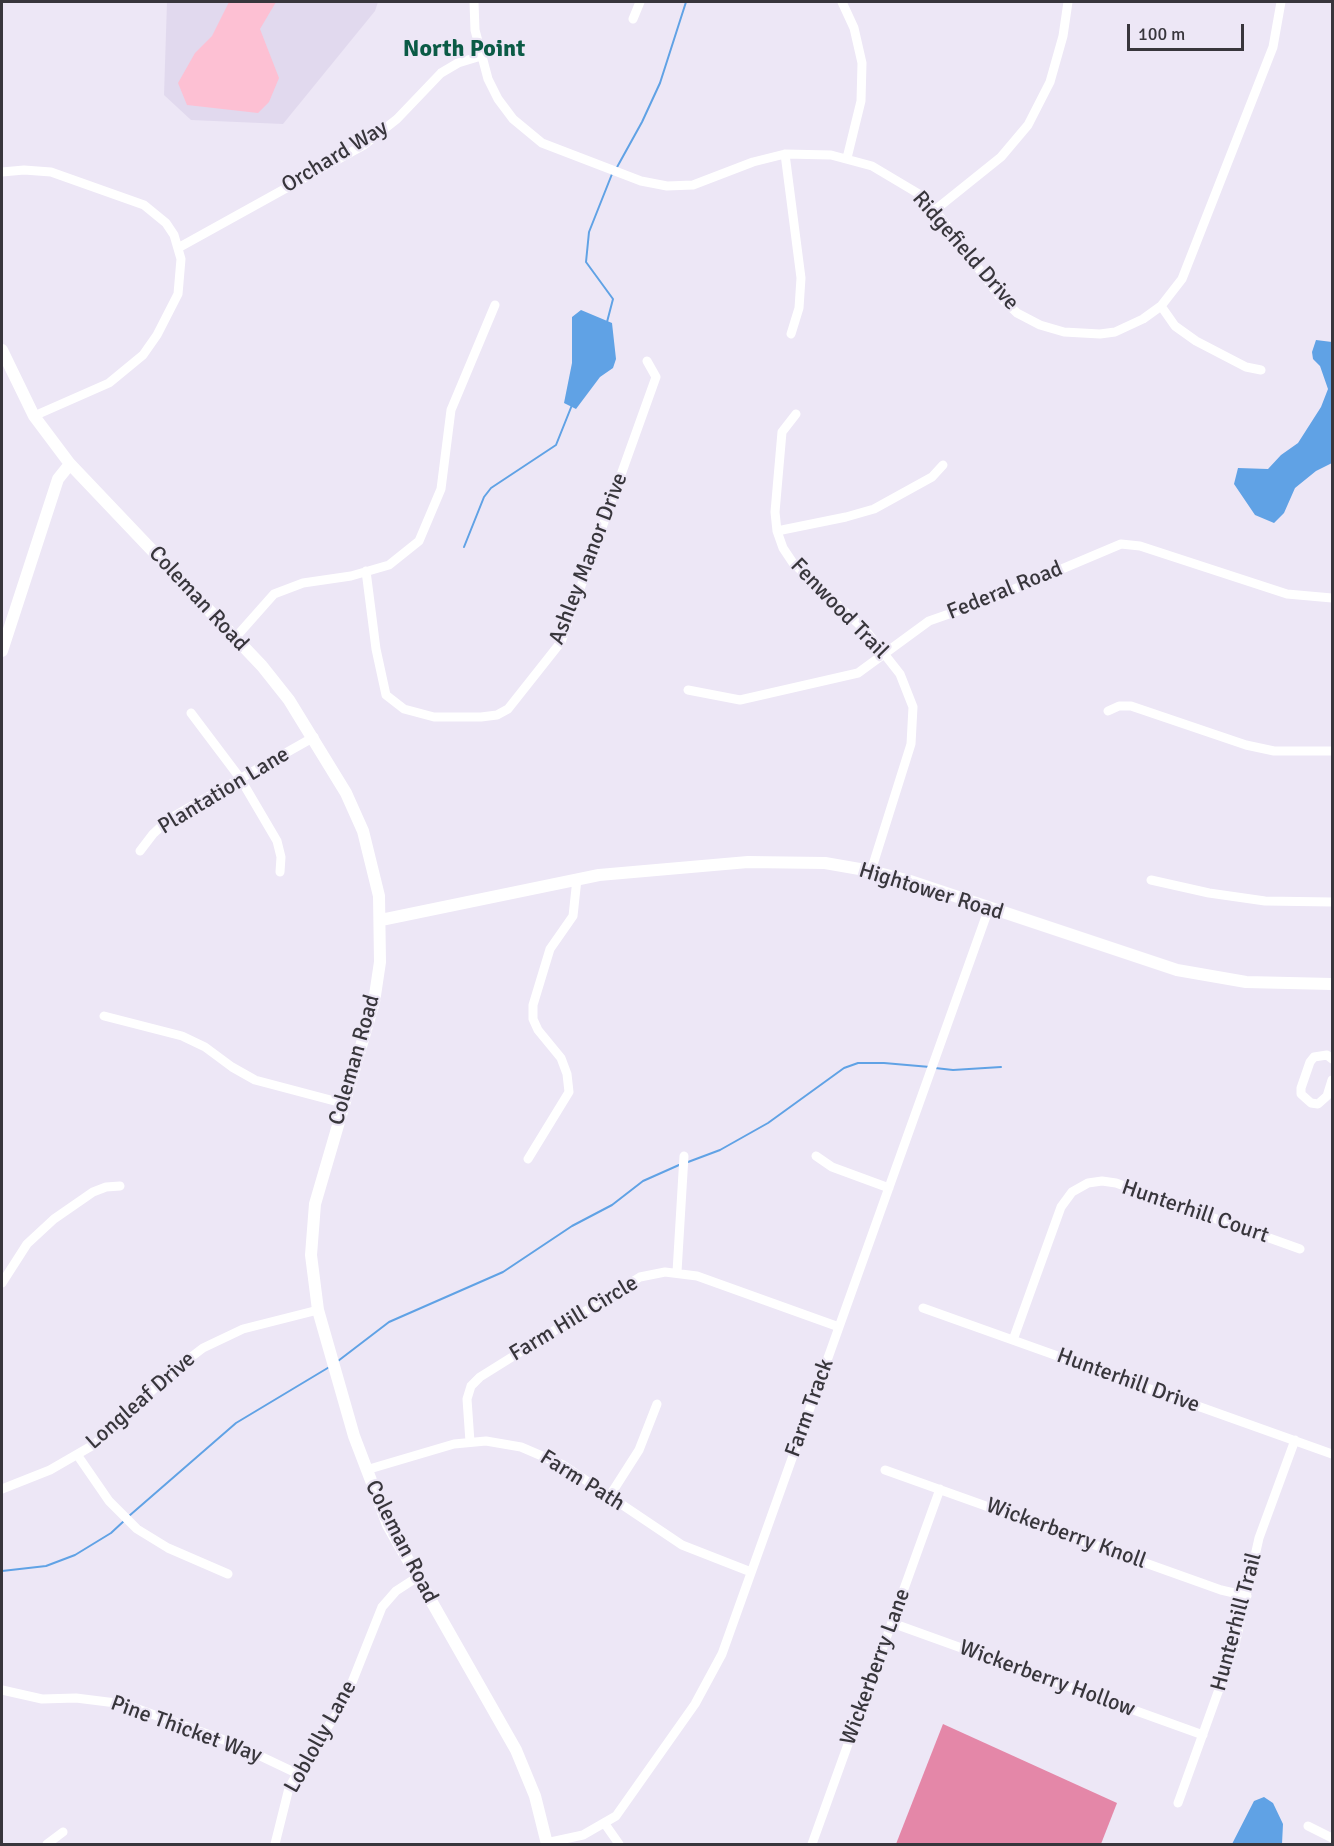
<!DOCTYPE html>
<html>
<head>
<meta charset="utf-8">
<style>
	body { margin:0 }
	#map { position:relative; width:1334px; height:1846px; overflow:hidden; background:#ede7f6; font-family:Signika,sans-serif }
	canvas { display:block }
	.frame { position:absolute; inset:0; border:3px solid #38363c; pointer-events:none }
	.scale { position:absolute; left:1127px; top:24px; width:117px; height:27px; box-sizing:border-box; border:3px solid #38363c; border-top:0; padding-left:8px; font-size:18px; line-height:21px; white-space:nowrap; color:#38363c; -webkit-text-stroke:4px #ede7f6; paint-order:stroke }
</style>
</head>
<body>
<div id="map">
<canvas width="1334" height="1846"></canvas>
<div class="frame"></div>
<div class="scale">100 m</div>
</div>
<script>
const g = document.querySelector('canvas').getContext('2d');
g.lineJoin = 'round';
function fillPath(path, color) { g.fillStyle = color; g.fill(path, 'evenodd'); }
const toPath = rows => new Path2D(rows.map(r => 'M' + r).join(''));
function stroke(path, color, width, dash) { g.strokeStyle = color; g.lineWidth = width; g.lineCap = dash ? 'butt' : 'round'; g.setLineDash(dash || []); g.stroke(path); }
function drawText(font, color, halo, rows, align = 'center') {
  g.font = font + ' Signika,sans-serif'; g.lineWidth = 4.5; g.setLineDash([]); g.textBaseline = 'middle'; g.strokeStyle = halo; g.fillStyle = color; for (const [text, x, y, turn = 0] of rows) {
    g.save(); g.translate(x, y); g.rotate((+turn || 0) * Math.PI / 180); g.textAlign = isNaN(turn) ? turn : align; if (halo) g.strokeText(text, 0, 0); g.fillText(text, 0, 0); g.restore();
  }
}
const built = toPath([
	[167,2,378,2,375,11,283,124,191,120,164,95]
]);
const green = toPath([
	[229,2,276,2,260,29,279,78,269,102,258,113,187,105,178,83,195,53,212,36]
]);
const forest = toPath([
	[943,1724,1117,1803,1101,1844,896,1844]
]);
const water = toPath([
	[581,310,612,323,616,359,613,368,600,377,576,409,564,403,572,363,572,317],
	[1316,340,1332,342,1332,463,1316,471,1295,488,1284,513,1274,523,1255,515,1234,484,1238,468,1268,469,1281,455,1298,443,1321,407,1328,389,1320,366,1313,359,1312,352],
	[1264,1797,1273,1803,1283,1824,1282,1844,1232,1844,1254,1801]
]);
const stream = toPath([
	[616,169,642,122,660,83,686,2],
	[607,322,613,299,586,262,589,232,612,174],
	[464,547,484,497,491,488,556,445,572,405],
	[935,1068,953,1070,1001,1067],
	[688,1162,720,1150,768,1123,844,1068,858,1063,884,1063,930,1067],
	[338,1361,389,1322,503,1272,572,1226,612,1205,643,1181,679,1165],
	[129,1516,236,1423,331,1366],
	[2,1571,46,1566,75,1555,111,1533,125,1520]
]);
const street = toPath([
	[474,2,475,30,488,79,498,99,513,119,542,143,641,181,667,186,693,185,753,162,785,154,831,155,872,166,919,194,935,210,999,296,1017,313,1040,325,1064,332,1100,334,1115,332,1143,319,1161,306,1182,279,1273,47,1281,2],
	[842,2,854,28,862,63,861,101,847,158],
	[633,19,640,2],
	[785,154,801,278,799,308,791,334],
	[2,172,24,170,51,172,144,205,166,223,174,235,181,259,178,294,157,335,143,355,109,383,34,416],
	[935,210,1001,157,1028,125,1050,82,1063,36,1068,2],
	[178,248,364,145,397,119,441,73,458,63,481,56],
	[1161,306,1175,326,1196,341,1246,367,1261,370],
	[796,414,782,432,775,512,777,531,783,548,793,563,867,632,900,674,913,707,911,744,871,871],
	[777,531,846,517,874,509,932,477,943,465],
	[366,571,376,649,386,695,404,709,434,717,481,717,497,715,508,709,561,642,656,377,647,361],
	[235,638,274,594,303,583,351,576,389,565,419,541,441,489,451,410,495,305],
	[688,690,740,700,858,673,929,621,986,601,1121,544,1140,546,1287,594,1332,598],
	[1108,711,1119,706,1131,706,1246,745,1274,751,1332,751],
	[191,713,240,778,277,841,281,857,280,872],
	[140,851,153,834,169,819,314,737],
	[1151,880,1209,893,1265,901,1332,902],
	[104,1016,182,1036,205,1047,232,1067,255,1080,342,1103],
	[1332,1059,1327,1055,1314,1057,1310,1062,1301,1088,1301,1094,1311,1103,1318,1104,1327,1096,1332,1080],
	[816,1156,832,1167,889,1188],
	[528,1159,569,1092,567,1074,561,1058,538,1030,533,1019,533,1005,550,949,573,916,577,879],
	[677,1272,684,1156],
	[2,1283,27,1244,54,1219,93,1192,106,1187,120,1186],
	[923,1308,1332,1454],
	[1013,1340,1061,1207,1072,1192,1088,1183,1102,1181,1116,1183,1300,1249],
	[470,1442,467,1399,471,1386,480,1377,640,1277,665,1272,697,1276,839,1327],
	[78,1456,109,1501,137,1529,168,1548,228,1574],
	[366,1470,454,1444,486,1441,521,1447,563,1465,682,1545,751,1572],
	[885,1470,1221,1590,1247,1596],
	[2,1489,50,1470,95,1444,174,1370,203,1348,243,1329,318,1310],
	[609,1497,639,1450,657,1404],
	[892,1623,1203,1735],
	[2,1690,42,1699,76,1698,124,1704,235,1744,296,1773],
	[1178,1803,1235,1645,1259,1538,1295,1440],
	[605,1824,619,1844],
	[1308,1826,1332,1838],
	[546,1843,583,1835,616,1816,695,1704,722,1654,989,908],
	[47,1844,63,1832],
	[275,1844,289,1788,306,1758,343,1705,382,1607,396,1591,416,1578],
	[812,1844,940,1489]
]);
const secondary = toPath([
	[2,350,34,416,70,464,262,666,289,700,346,793,363,831,379,896,380,962,374,1002,315,1204,311,1255,318,1310,354,1436,388,1525,516,1750,535,1796,547,1844],
	[2,651,58,479,70,464],
	[381,920,599,875,748,862,825,863,871,871,910,881,1177,970,1246,982,1332,984]
]);
const streetNames = [
	["Orchard Way",335,157,-31],
	["Ridgefield Drive",965,251,49],
	["Ashley Manor Drive",589,559,-69],
	["Federal Road",1005,591,-22],
	["Coleman Road",198,599,47],
	["Fenwood Trail",839,609,46],
	["Plantation Lane",224,791,-31],
	["Hightower Road",931,892,17],
	["Coleman Road",355,1060,-74],
	["Hunterhill Court",1195,1212,19],
	["Farm Hill Circle",574,1319,-31],
	["Hunterhill Drive",1128,1381,20],
	["Longleaf Drive",141,1401,-41],
	["Farm Track",810,1408,-70],
	["Farm Path",582,1481,32],
	["Wickerberry Knoll",1066,1534,20],
	["Coleman Road",401,1542,63],
	["Hunterhill Trail",1237,1622,-75],
	["Wickerberry Lane",876,1667,-70],
	["Wickerberry Hollow",1047,1679,20],
	["Pine Thicket Way",186,1730,20],
	["Loblolly Lane",321,1737,-61]
];
const neighbourhoodNames = [
	["North Point",464,50]
];
fillPath(built, '#e1d9ee');
fillPath(green, '#fdc0d3');
fillPath(forest, '#e487a8');
fillPath(water, '#60a2e5');
stroke(stream, '#60a2e5', 2);
stroke(street, '#fff', 9);
stroke(secondary, '#fff', 12);
drawText('22px', '#38363c', '#ede7f6', streetNames);
drawText('bold 24px', '#0b5b46', '#ede7f6', neighbourhoodNames);
</script>
</body>
</html>
